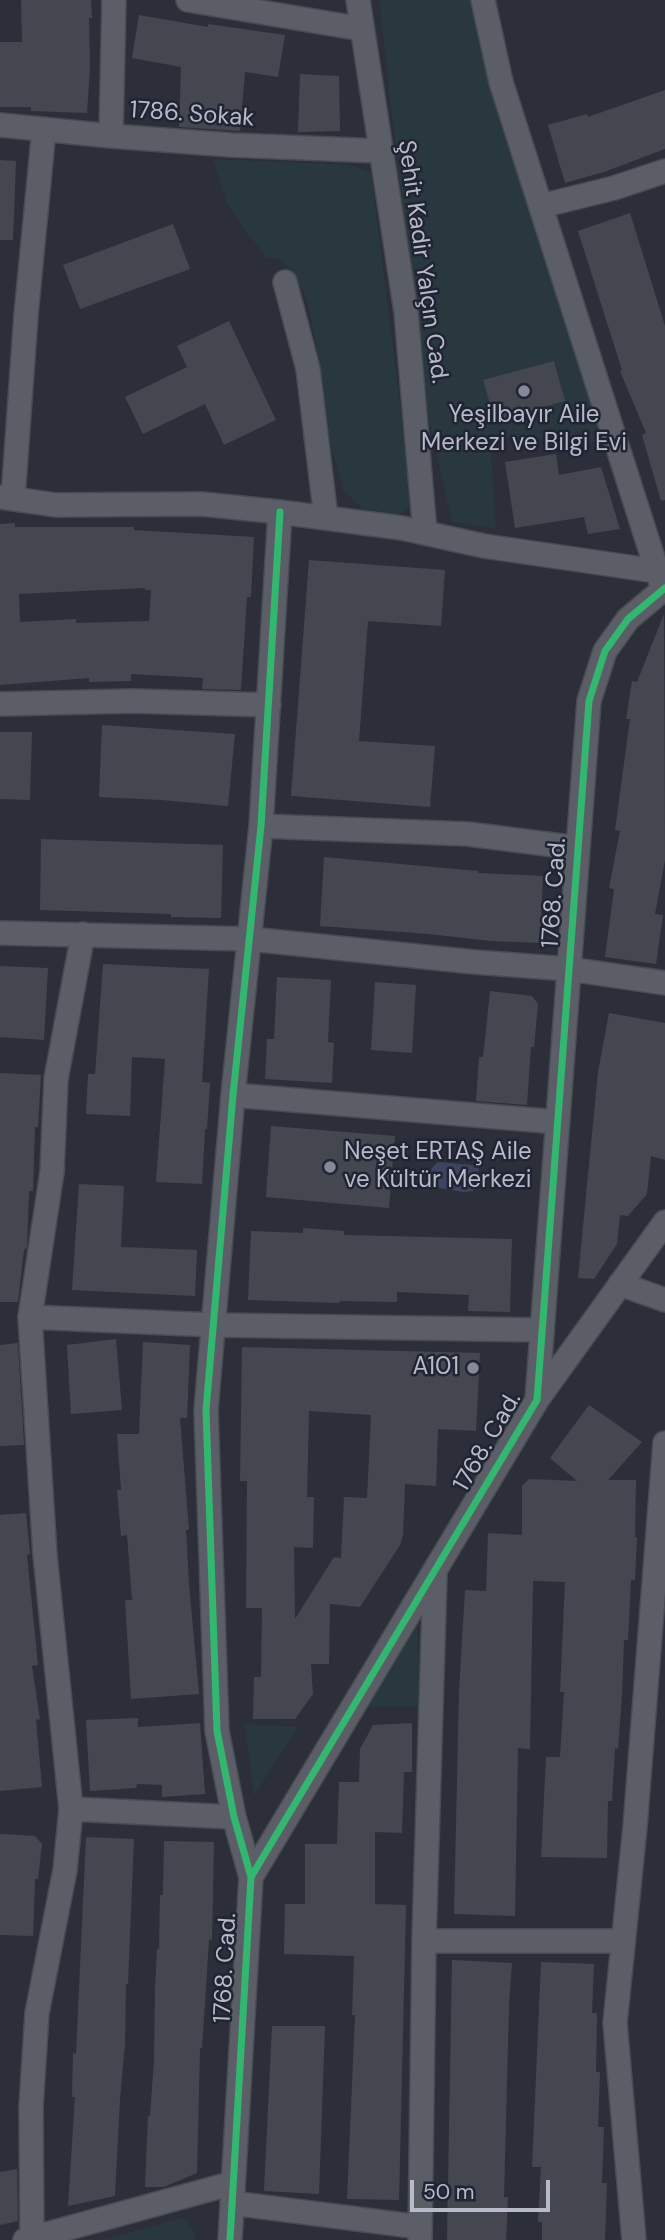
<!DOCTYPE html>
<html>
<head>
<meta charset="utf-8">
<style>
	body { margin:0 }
	#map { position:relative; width:665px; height:2240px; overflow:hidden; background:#2c2f39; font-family:"DM Sans",sans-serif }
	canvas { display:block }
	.scale { position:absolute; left:410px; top:2180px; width:140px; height:32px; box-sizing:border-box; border:4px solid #b7bac9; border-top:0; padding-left:9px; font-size:21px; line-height:24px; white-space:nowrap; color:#b7bac9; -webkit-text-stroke:5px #202433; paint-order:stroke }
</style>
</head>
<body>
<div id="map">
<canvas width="665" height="2240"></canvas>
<div class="scale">50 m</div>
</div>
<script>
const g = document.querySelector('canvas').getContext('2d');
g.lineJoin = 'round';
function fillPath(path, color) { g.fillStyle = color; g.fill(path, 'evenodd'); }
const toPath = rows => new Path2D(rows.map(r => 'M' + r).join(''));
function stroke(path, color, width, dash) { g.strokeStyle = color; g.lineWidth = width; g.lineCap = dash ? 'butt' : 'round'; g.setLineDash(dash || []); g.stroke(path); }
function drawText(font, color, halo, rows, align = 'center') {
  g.font = font + ' "DM Sans",sans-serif'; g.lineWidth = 5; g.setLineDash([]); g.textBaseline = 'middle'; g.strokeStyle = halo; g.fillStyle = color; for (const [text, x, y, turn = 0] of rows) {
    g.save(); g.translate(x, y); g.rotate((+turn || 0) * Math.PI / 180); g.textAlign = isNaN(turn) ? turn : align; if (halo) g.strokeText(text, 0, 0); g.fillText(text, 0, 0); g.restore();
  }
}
const green = toPath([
	[379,0,470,0,483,56,604,443,490,435,496,529,452,522,425,403],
	[213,159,350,165,371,173,412,499,406,510,396,515,362,508,344,491,330,444,320,366,308,302,294,273,280,259,266,258,227,204],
	[417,1626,420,1707,367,1707],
	[245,1724,298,1727,254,1796],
	[182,2218,193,2229,196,2240,103,2240]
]);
const water = toPath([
	[438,1162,472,1165,479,1168,477,1187,473,1191,463,1192,435,1187,430,1184,430,1175,432,1168]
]);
const building = toPath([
	[21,0,91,0,92,18,89,18,90,67,87,113,31,111,31,107,0,107,0,42,22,42],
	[139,15,208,27,208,24,285,35,278,77,245,72,240,131,179,127,181,67,132,58],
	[300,74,339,76,340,131,298,132],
	[665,90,665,149,604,172,565,183,548,125,587,114,588,117],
	[0,160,16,161,13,240,0,240],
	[630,213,665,326,665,500,661,501,642,435,646,433,620,371,622,370,578,231],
	[173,224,190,269,80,309,63,265],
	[229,321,276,420,224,445,205,404,143,434,125,397,187,367,177,346],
	[554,361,565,401,495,421,483,380],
	[556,454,559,475,601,467,620,529,588,534,584,517,515,528,505,462],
	[15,523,15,527,134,527,134,530,254,537,251,597,247,597,241,690,202,689,203,678,131,674,131,681,89,682,89,678,0,685,0,524],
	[145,588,145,590,151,590,149,621,76,623,76,619,20,622,19,594],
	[309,560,445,570,441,626,368,621,359,741,435,746,430,807,291,796],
	[664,614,665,860,655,914,663,915,656,964,605,957,614,889,609,888,620,831,615,830,630,719,626,719,632,681,637,682],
	[102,725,235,734,228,806,161,800,99,797],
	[0,732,32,732,30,800,0,799],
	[41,839,223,845,221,918,171,917,171,914,40,910],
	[324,857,478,871,478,873,543,876,540,943,491,941,429,934,320,926],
	[103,964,209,969,202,1082,210,1083,207,1129,205,1129,202,1184,156,1182,165,1059,132,1057,130,1116,86,1114,88,1074,95,1074],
	[0,966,48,968,44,1040,0,1037],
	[277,977,331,980,328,1042,334,1043,332,1083,265,1079,267,1039,274,1039],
	[375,982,416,985,412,1053,371,1050],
	[490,991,532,996,538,1004,534,1047,531,1047,527,1105,476,1101,479,1057,483,1057],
	[609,1013,665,1023,665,1160,651,1156,647,1194,628,1216,620,1215,617,1244,594,1279,578,1278,598,1072],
	[0,1073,41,1075,38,1127,35,1127,33,1191,29,1191,27,1247,24,1250,18,1302,0,1302],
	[271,1126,395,1136,389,1208,266,1197],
	[79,1184,124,1186,121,1247,197,1250,195,1296,72,1290],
	[303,1228,344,1231,344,1235,512,1239,510,1312,468,1311,469,1295,397,1292,397,1302,340,1301,339,1303,248,1300,251,1231,303,1233],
	[116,1339,122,1410,71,1414,67,1345],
	[143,1342,190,1345,187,1418,180,1418,189,1530,186,1530,189,1584,199,1694,131,1699,125,1600,132,1600,127,1535,121,1536,117,1490,121,1490,117,1434,139,1434],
	[18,1343,24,1445,0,1446,0,1345],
	[242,1347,480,1353,476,1431,438,1429,436,1486,405,1484,403,1535,400,1545,360,1607,330,1604,329,1664,311,1664,313,1694,295,1719,253,1719,254,1677,261,1677,262,1608,246,1608,247,1481,240,1481],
	[309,1411,371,1415,367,1498,344,1497,341,1558,334,1557,295,1619,294,1547,313,1548,314,1497,307,1497],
	[589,1405,642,1442,608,1480,636,1480,635,1537,637,1537,635,1580,631,1580,628,1640,624,1640,622,1694,618,1749,615,1748,612,1801,608,1801,607,1858,541,1857,546,1757,560,1757,564,1692,560,1692,565,1582,533,1581,530,1749,518,1748,515,1916,454,1914,459,1692,465,1590,486,1591,488,1533,522,1535,522,1486,529,1479,577,1481,550,1458],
	[26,1513,30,1554,27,1555,38,1665,32,1666,40,1719,36,1720,42,1787,0,1791,0,1515],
	[138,1718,138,1727,200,1723,205,1794,162,1797,162,1785,137,1784,136,1788,90,1791,86,1720],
	[412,1723,412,1772,404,1772,402,1833,375,1832,375,1904,406,1905,399,2200,347,2199,355,2015,352,2015,354,1956,284,1954,285,1904,305,1904,305,1844,337,1844,339,1782,359,1782,360,1749,373,1725],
	[0,1834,35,1836,42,1844,38,1879,35,1879,33,1936,0,1935],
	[86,1837,134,1839,128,1984,126,1984,125,2044,120,2099,115,2196,68,2206,75,2097,72,2097,73,2053,76,2054],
	[164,1841,214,1842,212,1940,209,1940,202,2048,200,2048,197,2173,164,2187,145,2187,148,2116,150,2116,154,2060,155,1991,157,1949,159,1949,160,1895,163,1895],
	[452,1960,512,1963,509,2004,504,2197,508,2197,506,2240,447,2240],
	[541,1962,594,1964,592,2013,597,2013,596,2072,600,2072,598,2127,604,2127,602,2183,607,2183,605,2240,542,2240,542,2222,538,2222,541,2167,532,2167],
	[272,2026,325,2026,319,2194,264,2191],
	[17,2169,18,2221,0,2225,0,2172]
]);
const minor = toPath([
	[188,0,362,29],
	[358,0,406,312,425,533],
	[483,0,501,82,661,583],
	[0,125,111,136,231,145,381,151],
	[111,136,114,0],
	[541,206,614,188,665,171],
	[285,282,308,369,326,518],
	[0,497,56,505,202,504,280,512,402,528,484,546,656,571],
	[13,498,26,315,44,129],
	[0,704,133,701,269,705],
	[261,826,468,834,578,848],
	[0,933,250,939,474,962,569,969,665,983],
	[233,1095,558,1122],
	[620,1284,665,1300],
	[30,1317,214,1325,542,1330],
	[537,1400,665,1222],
	[71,1809,234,1817],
	[251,1877,234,1817,217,1731,206,1410,233,1095,261,826,280,512],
	[424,1941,623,1941],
	[232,2203,420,2227],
	[25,2240,233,2183],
	[32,2240,31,2107,37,2013,65,1870,71,1809,45,1555,30,1317,52,1172,56,1079,83,934],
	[230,2240,251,1877,537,1400,589,701,605,651,628,619,665,588],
	[420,2240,424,1941,435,1573],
	[634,2240,615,2023,635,1827,665,1443]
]);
const cycleway = toPath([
	[251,1877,234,1817,217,1731,206,1410,233,1095,261,826,280,512],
	[230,2240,251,1877,537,1400,589,701,605,651,628,619,665,588]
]);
const markers = [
	[524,391,7,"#868997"],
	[330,1167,7,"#868997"],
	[473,1368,7,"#868997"]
];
const streetNames = [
	["1786. Sokak",192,115,4],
	["Şehit Kadir Yalçın Cad.",422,262,82],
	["1768. Cad.",555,893,-86],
	["1768. Cad.",488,1442,-60],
	["1768. Cad.",226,1968,-87]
];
const poiNames = [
	["Yeşilbayır Aile",524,416],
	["Merkezi ve Bilgi Evi",524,444],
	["Neşet ERTAŞ Aile",344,1153,"left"],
	["ve Kültür Merkezi",344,1181,"left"],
	["A101",459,1368,"right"]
];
fillPath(green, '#29373e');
fillPath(water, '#3c4462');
fillPath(building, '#454750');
stroke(minor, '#484b52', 26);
stroke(minor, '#5c5e67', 23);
stroke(cycleway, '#33b770', 7);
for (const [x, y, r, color] of markers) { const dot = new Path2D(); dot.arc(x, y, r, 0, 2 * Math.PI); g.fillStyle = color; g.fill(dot); stroke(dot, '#202433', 2.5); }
drawText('24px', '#b7bac9', '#202433', streetNames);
drawText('24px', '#b7bac9', '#202433', poiNames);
</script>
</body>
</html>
